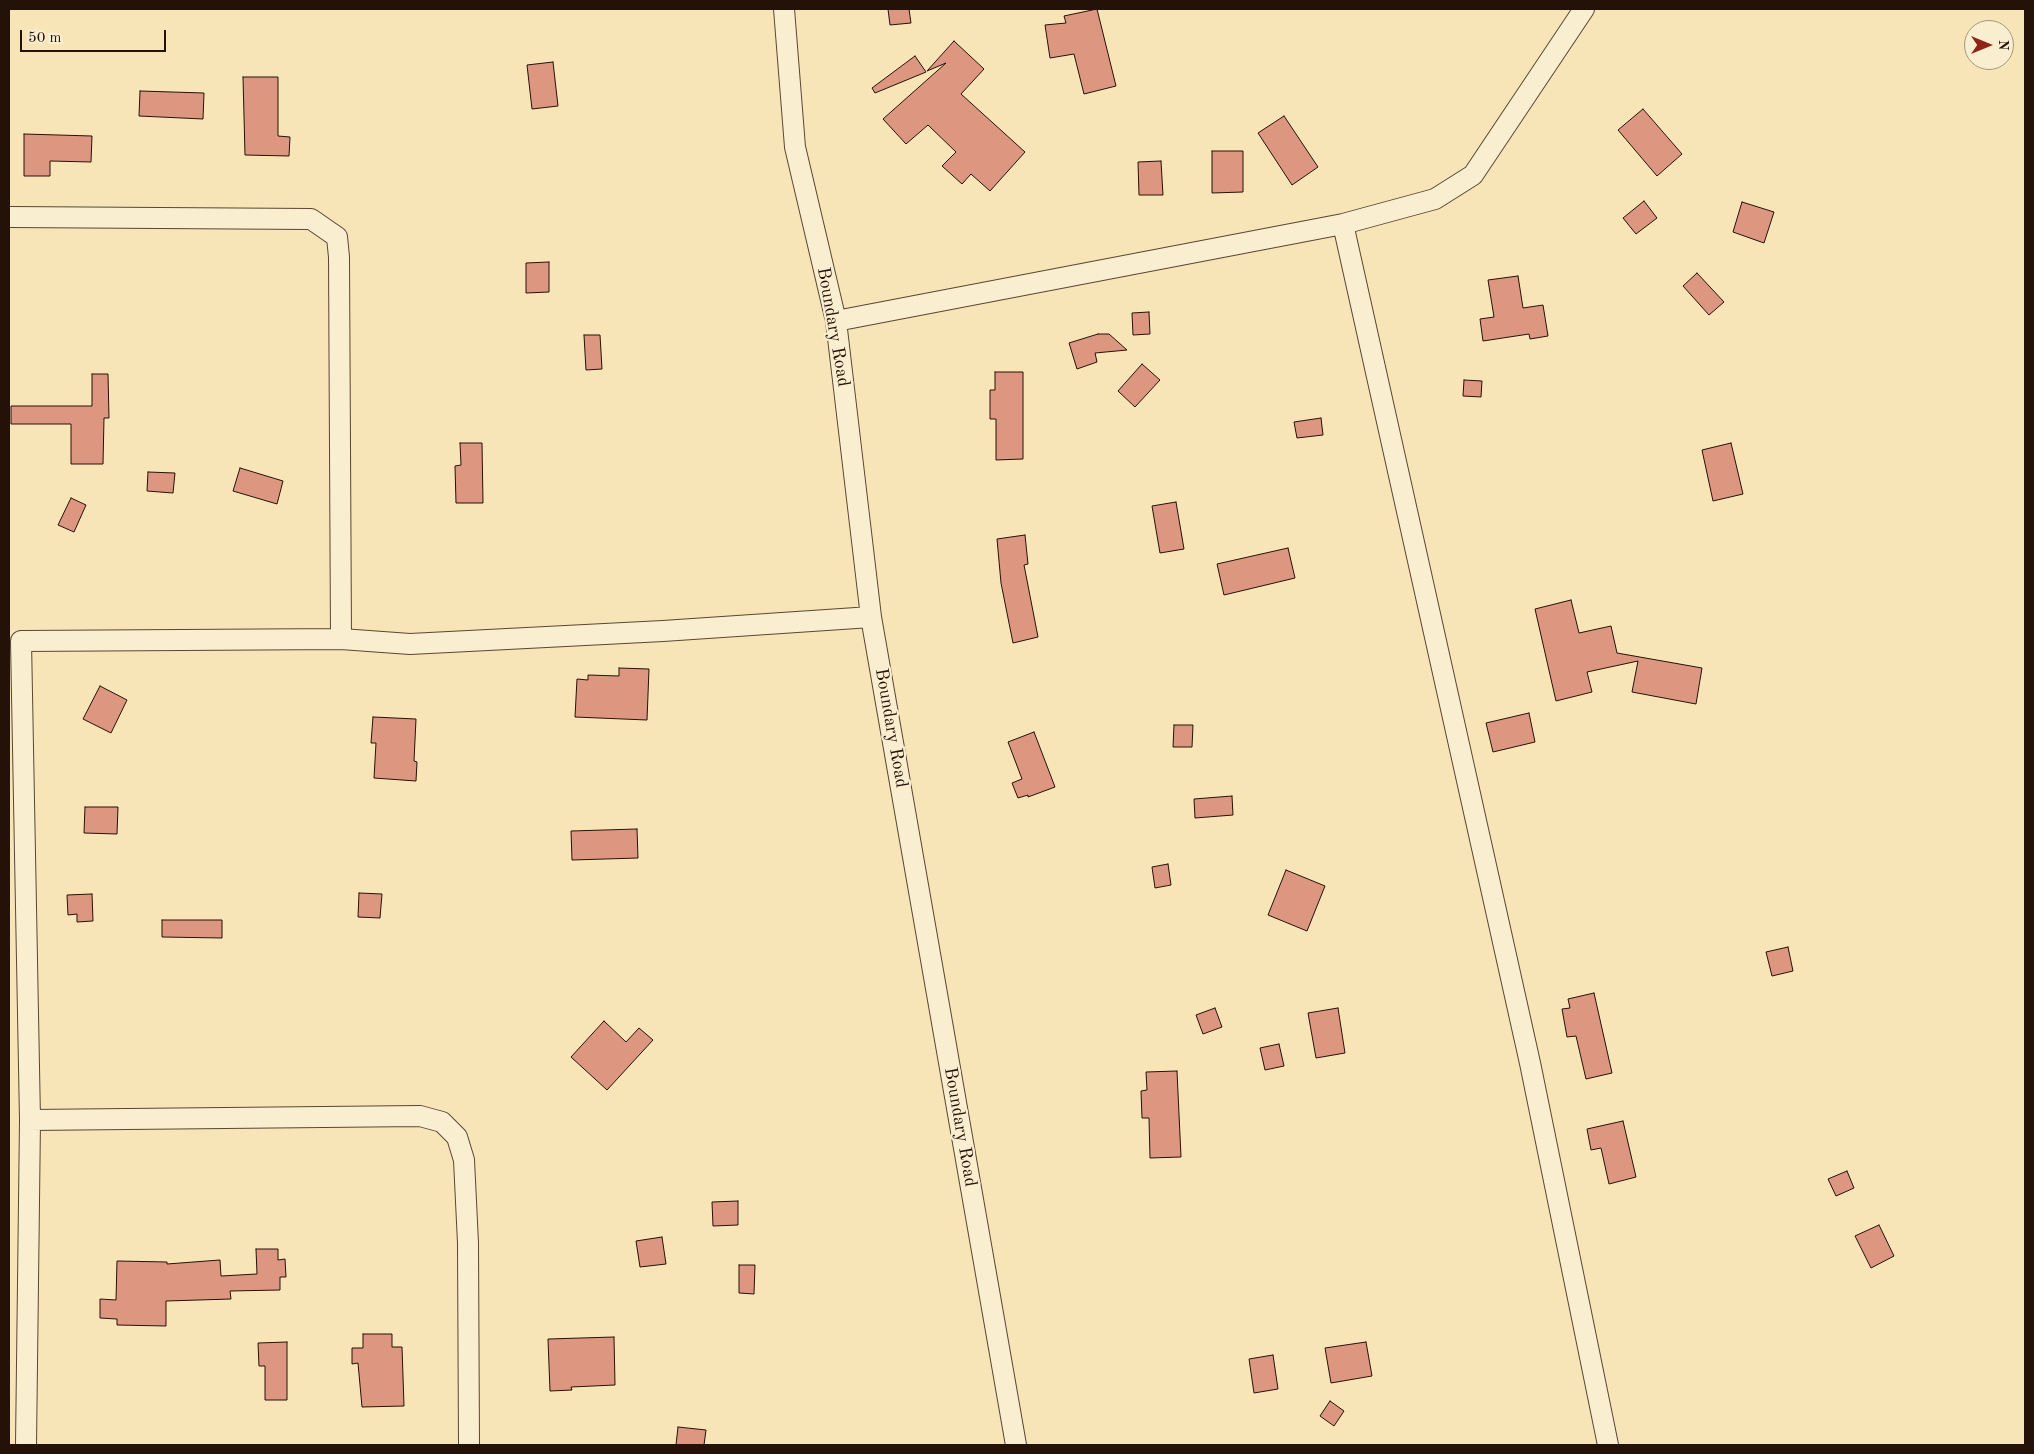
<!DOCTYPE html>
<html>
<head>
<meta charset="utf-8">
<style>
	body { margin:0 }
	#map { position:relative; width:2034px; height:1454px; overflow:hidden; background:#f7e5b7; font-family:"Old Standard TT",serif }
	canvas { display:block }
	.frame { position:absolute; inset:0; border:10px solid #241108; pointer-events:none }
	.north { position:absolute; left:1964px; top:20px; width:50px; height:50px; box-sizing:border-box; background:#faeed0; border:1px solid #a49680; border-radius:50%; rotate:90deg; font-size:14px; font-weight:700; line-height:20px; text-align:center; color:#241108 }
	.north::after { content:''; display:block; margin:auto; width:18px; height:22px; background:#8f2418; clip-path:polygon(50% 0,100% 100%,50% 72%,0 100%) }
	.scale { position:absolute; left:20px; top:30px; width:146px; height:22px; box-sizing:border-box; border:2px solid #241108; border-top:0; padding-left:6px; font-size:15px; line-height:18px; white-space:nowrap; color:#241108; -webkit-text-stroke:4px #faeed0; paint-order:stroke }
</style>
</head>
<body>
<div id="map">
<canvas width="2034" height="1454"></canvas>
<div class="frame"></div>
<div class="north">N</div>
<div class="scale">50 m</div>
</div>
<script>
const g = document.querySelector('canvas').getContext('2d');
g.lineJoin = 'round';
function fillPath(path, color) { g.fillStyle = color; g.fill(path, 'evenodd'); }
const toPath = rows => new Path2D(rows.map(r => 'M' + r).join(''));
function stroke(path, color, width, dash) { g.strokeStyle = color; g.lineWidth = width; g.lineCap = dash ? 'butt' : 'round'; g.setLineDash(dash || []); g.stroke(path); }
function drawText(font, color, halo, rows, align = 'center') {
  g.font = font + ' "Old Standard TT",serif'; g.lineWidth = 4.5; g.setLineDash([]); g.textBaseline = 'middle'; g.strokeStyle = halo; g.fillStyle = color; for (const [text, x, y, turn = 0] of rows) {
    g.save(); g.translate(x, y); g.rotate((+turn || 0) * Math.PI / 180); g.textAlign = isNaN(turn) ? turn : align; if (halo) g.strokeText(text, 0, 0); g.fillText(text, 0, 0); g.restore();
  }
}
const building = toPath([
	[888,9,909,9,911,23,890,25,888,9],
	[1097,9,1116,86,1084,94,1074,54,1050,58,1045,25,1066,23,1064,16,1097,9],
	[954,41,984,69,961,94,1025,152,990,191,971,174,962,184,942,166,956,152,928,125,906,144,883,119,946,63,927,71,954,41],
	[915,56,926,72,875,93,872,88,915,56],
	[553,62,558,106,532,109,527,65,553,62],
	[243,77,278,77,278,136,290,137,289,156,245,155,243,77],
	[140,91,204,93,203,119,139,116,140,91],
	[1643,109,1682,154,1657,176,1618,130,1643,109],
	[1284,116,1318,167,1292,185,1258,133,1284,116],
	[24,134,92,136,91,162,50,161,50,176,24,176,24,134],
	[1212,151,1243,151,1243,192,1212,193,1212,151],
	[1161,161,1163,195,1139,195,1138,162,1161,161],
	[1644,201,1657,218,1636,234,1623,218,1644,201],
	[1742,202,1774,212,1764,243,1733,232,1742,202],
	[549,262,549,292,526,293,526,263,549,262],
	[1697,273,1724,302,1709,315,1683,286,1697,273],
	[1518,276,1523,308,1543,305,1548,336,1530,339,1529,334,1483,341,1480,319,1494,317,1488,280,1518,276],
	[1149,312,1150,334,1133,335,1132,313,1149,312],
	[1098,334,1109,334,1127,350,1095,353,1097,362,1077,369,1069,343,1098,334],
	[584,335,600,335,602,369,586,370,584,335],
	[1142,364,1160,380,1135,407,1118,391,1142,364],
	[995,372,1023,372,1023,459,996,460,996,419,990,419,990,390,995,390,995,372],
	[92,374,108,374,109,418,104,418,103,464,71,464,71,424,11,424,11,406,92,406,92,374],
	[1464,380,1482,381,1481,397,1463,396,1464,380],
	[1321,418,1323,435,1297,438,1294,422,1321,418],
	[460,443,482,443,483,503,456,503,455,466,461,465,460,443],
	[1731,443,1743,494,1713,501,1702,450,1731,443],
	[240,468,283,481,277,504,233,491,240,468],
	[148,472,175,473,173,493,147,491,148,472],
	[71,498,86,505,74,532,58,525,71,498],
	[1176,502,1184,549,1160,553,1152,506,1176,502],
	[1025,535,1028,564,1024,565,1038,637,1013,643,1001,583,997,539,1025,535],
	[1288,548,1295,578,1224,595,1217,564,1288,548],
	[1571,600,1579,633,1611,626,1617,653,1702,668,1696,704,1632,692,1638,661,1587,672,1592,692,1556,701,1535,609,1571,600],
	[619,668,649,669,647,720,575,717,577,679,588,680,588,675,619,676,619,668],
	[100,686,127,700,111,733,83,719,100,686],
	[1529,713,1535,742,1493,752,1486,723,1529,713],
	[373,717,416,719,414,761,417,762,416,781,374,778,376,743,371,743,373,717],
	[1174,725,1193,725,1192,747,1173,747,1174,725],
	[1034,732,1055,787,1028,797,1028,795,1018,798,1012,783,1022,779,1008,742,1034,732],
	[1232,796,1233,815,1195,818,1194,799,1232,796],
	[85,807,118,807,117,834,84,833,85,807],
	[637,829,638,858,572,860,571,831,637,829],
	[1168,864,1171,885,1155,888,1152,867,1168,864],
	[1286,870,1325,886,1307,931,1268,915,1286,870],
	[359,893,382,894,380,918,358,917,359,893],
	[92,894,93,921,77,922,77,914,68,915,67,895,92,894],
	[162,920,222,920,222,938,162,937,162,920],
	[1788,947,1793,971,1772,976,1766,952,1788,947],
	[1594,993,1612,1073,1586,1079,1576,1036,1567,1037,1562,1009,1570,1008,1568,999,1594,993],
	[1215,1008,1222,1027,1203,1034,1196,1015,1215,1008],
	[1338,1008,1345,1053,1316,1058,1308,1013,1338,1008],
	[604,1021,626,1042,639,1028,653,1040,607,1090,571,1057,604,1021],
	[1279,1044,1284,1066,1265,1070,1260,1048,1279,1044],
	[1177,1071,1181,1157,1150,1158,1149,1118,1142,1118,1141,1091,1147,1090,1146,1072,1177,1071],
	[1623,1121,1636,1177,1609,1184,1601,1148,1591,1150,1587,1129,1623,1121],
	[1847,1171,1854,1188,1836,1196,1828,1179,1847,1171],
	[738,1201,738,1225,713,1226,712,1202,738,1201],
	[1879,1225,1894,1256,1871,1268,1855,1236,1879,1225],
	[662,1237,666,1264,640,1267,636,1241,662,1237],
	[256,1249,278,1249,278,1260,285,1259,286,1277,280,1277,280,1290,230,1291,231,1299,166,1301,166,1326,117,1325,117,1319,100,1318,100,1299,116,1300,117,1261,167,1262,167,1264,220,1260,221,1276,257,1274,256,1249],
	[739,1265,755,1265,754,1294,739,1293,739,1265],
	[363,1334,392,1334,392,1347,402,1347,404,1406,362,1407,358,1363,352,1364,352,1348,363,1348,363,1334],
	[614,1337,615,1385,571,1387,572,1390,550,1391,548,1339,614,1337],
	[287,1342,287,1400,265,1400,265,1366,259,1366,258,1343,287,1342],
	[1366,1342,1372,1376,1331,1383,1325,1348,1366,1342],
	[1273,1355,1278,1389,1254,1393,1249,1359,1273,1355],
	[1330,1401,1344,1411,1334,1426,1320,1416,1330,1401],
	[678,1427,706,1430,704,1445,676,1445,678,1427]
]);
const street = toPath([
	[784,9,795,147,836,321,871,617,1016,1445],
	[9,217,311,219,337,237,339,257,341,639],
	[1343,224,1530,1063,1608,1445],
	[836,321,1343,224,1435,199,1473,175,1584,9],
	[30,1120,420,1116,442,1122,457,1137,464,1160,468,1243,469,1445],
	[26,1445,30,1120,21,641,341,639,410,644,663,631,871,617]
]);
const streetNames = [
	["Boundary Road",833,327,80],
	["Boundary Road",891,728,80],
	["Boundary Road",960,1127,80]
];
fillPath(building, '#dd9780');
stroke(building, '#241108', 1);
stroke(street, '#594634', 22);
stroke(street, '#faeed0', 20);
drawText('18px', '#241108', '#faeed0', streetNames);
</script>
</body>
</html>
